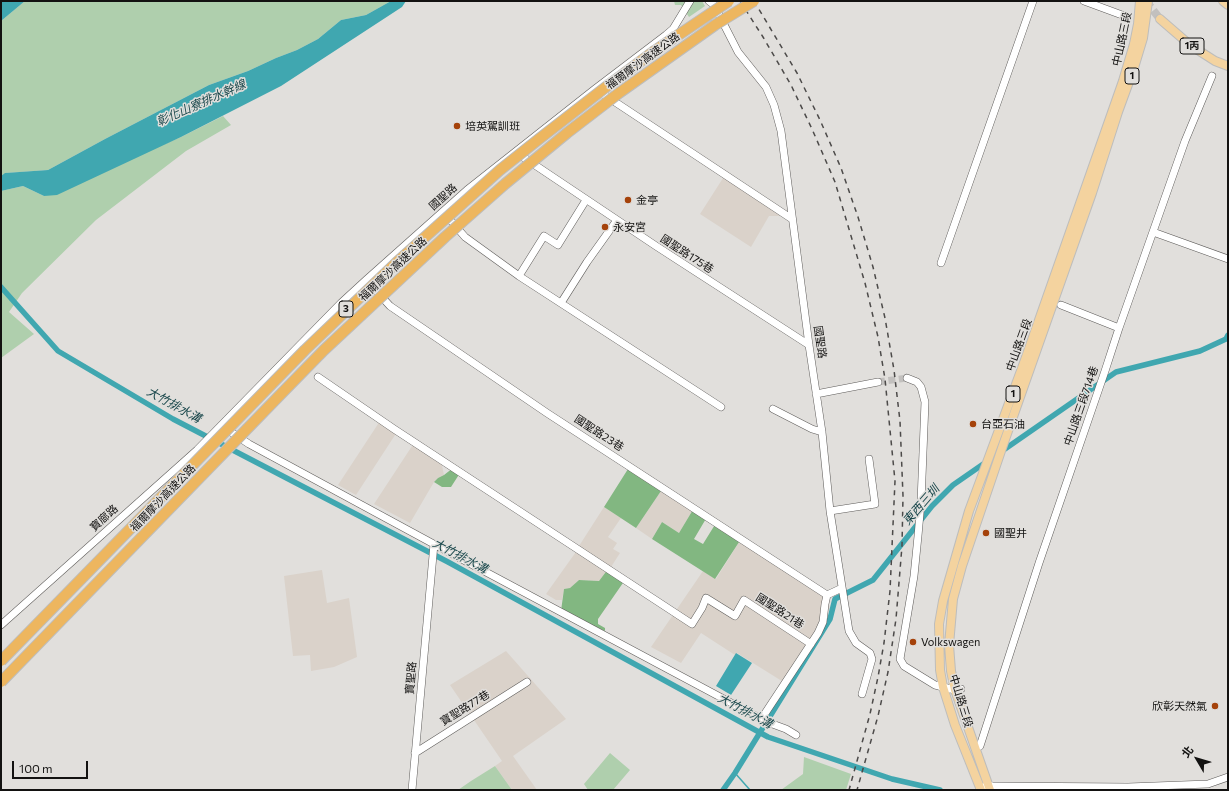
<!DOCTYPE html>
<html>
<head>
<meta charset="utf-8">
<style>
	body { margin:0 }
	#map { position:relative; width:1229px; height:791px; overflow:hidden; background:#e1dfdc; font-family:Commissioner,"Noto Sans TC",sans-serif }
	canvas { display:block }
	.frame { position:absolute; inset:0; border:2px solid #131211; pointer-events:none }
	.north { position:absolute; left:1177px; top:739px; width:40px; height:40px; -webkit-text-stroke:3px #e1dfdc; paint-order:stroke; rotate:308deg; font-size:11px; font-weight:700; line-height:16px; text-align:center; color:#131211 }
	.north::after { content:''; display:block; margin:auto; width:14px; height:18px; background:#131211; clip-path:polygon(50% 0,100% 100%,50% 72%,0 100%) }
	.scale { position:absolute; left:12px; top:761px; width:76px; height:18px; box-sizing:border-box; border:2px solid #131211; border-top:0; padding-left:5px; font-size:12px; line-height:14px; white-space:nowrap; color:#131211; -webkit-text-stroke:3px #e1dfdc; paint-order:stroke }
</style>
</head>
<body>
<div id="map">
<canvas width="1229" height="791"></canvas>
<div class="frame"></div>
<div class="north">北</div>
<div class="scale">100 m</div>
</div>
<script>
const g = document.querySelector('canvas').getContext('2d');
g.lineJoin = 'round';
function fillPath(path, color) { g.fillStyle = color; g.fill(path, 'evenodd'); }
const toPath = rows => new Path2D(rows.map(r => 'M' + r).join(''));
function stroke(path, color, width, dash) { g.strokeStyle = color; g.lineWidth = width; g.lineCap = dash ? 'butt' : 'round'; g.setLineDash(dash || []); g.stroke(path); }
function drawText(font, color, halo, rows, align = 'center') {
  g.font = font + ' Commissioner,"Noto Sans TC",sans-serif'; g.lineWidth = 3; g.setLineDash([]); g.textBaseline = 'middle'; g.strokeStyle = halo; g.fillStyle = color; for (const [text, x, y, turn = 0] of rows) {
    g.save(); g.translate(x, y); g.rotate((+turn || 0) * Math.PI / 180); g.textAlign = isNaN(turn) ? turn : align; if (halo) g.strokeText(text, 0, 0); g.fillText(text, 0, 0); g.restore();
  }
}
const built = toPath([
	[725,175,781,211,780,216,769,216,751,247,700,214],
	[380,421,397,432,356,495,338,485],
	[414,443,441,461,444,475,438,478,434,482,410,523,374,504],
	[663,488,694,508,679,533,662,522,652,539,636,528],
	[604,507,621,518,608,537,617,543,613,549,620,553,611,567,579,546],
	[741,539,826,594,826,613,785,683,737,653,735,655,701,633,681,663,651,647,703,571,716,579],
	[578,549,608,569,599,581,579,580,570,588,564,589,562,600,556,600,546,594],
	[322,570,327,603,349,598,357,657,334,667,311,671,310,655,293,656,284,576],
	[506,651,566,719,513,756,537,790,512,790,495,766,502,761,450,685]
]);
const green = toPath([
	[25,1,391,1,366,15,341,20,318,39,297,50,276,58,248,71,209,85,105,139,48,170,6,173,1,176,1,21],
	[674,1,702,1,705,6,689,17,681,5,675,5],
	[223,116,231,125,186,151,96,220,22,293,9,312,34,334,1,358,1,191,23,186,44,196,181,137],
	[610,753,630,770,613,790,588,790,584,784],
	[804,757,851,774,846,790,781,790,803,774],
	[495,766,512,790,458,790,471,781]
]);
const forest = toPath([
	[453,468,460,473,451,487,442,487,434,482,438,478,444,475],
	[628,469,663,488,636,528,604,507],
	[694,508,707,517,694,539,703,544,716,523,741,539,715,579,652,539,662,522,679,533],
	[608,569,625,580,598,619,598,624,605,628,605,631,561,611,564,589,570,588,579,580,599,581]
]);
const water = toPath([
	[1,1,25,1,1,21],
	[391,1,406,1,402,7,281,86,181,137,57,195,44,196,23,186,1,191,1,176,5,173,48,170,105,139,209,85,248,71,276,58,297,50,318,39,341,20,366,15],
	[736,653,752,663,731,695,716,686]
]);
const stream = toPath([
	[735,773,750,790]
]);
const canal = toPath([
	[1,287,58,351,173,419,448,562,768,737,892,779,940,790],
	[723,790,735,773,830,619,835,599,873,580,932,506,953,485,1116,372,1200,351,1226,339,1228,335]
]);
const minorTunnel = toPath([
	[878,382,907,378]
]);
const majorTunnel = toPath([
	[1146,1,1160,19]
]);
const minor = toPath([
	[709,1,714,5,738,52,766,87,774,105,781,131,809,345,822,432,830,511,849,631,856,643,870,653,872,659,862,694],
	[1084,1,1122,15],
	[597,90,792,219],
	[517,153,656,246,809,345],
	[446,215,465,237,519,276,721,407],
	[1153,232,1228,259],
	[941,263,1033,1],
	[519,276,544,236,558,245,586,200],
	[369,283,390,306,547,413,827,595],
	[561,303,587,262,617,220],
	[1061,305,1119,328],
	[318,377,394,429,692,624,702,608,706,598,735,616,744,600,811,644],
	[907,378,917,382,921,387,925,402,921,502,918,536,914,576,900,659,904,666,935,685,955,690,961,689],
	[816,394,878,382],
	[773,409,812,429,822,432],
	[225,428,249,444,454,555,767,722,786,729,796,735],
	[830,511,875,504,869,459],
	[1,625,197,450,341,303,366,280,467,190,595,89,666,35,673,29,690,1],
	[762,718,818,633,823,622,825,604,827,595,842,588],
	[980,746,1039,563,1105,371,1119,328,1185,141,1212,76],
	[415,753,527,682],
	[980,788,988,786,1128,787,1208,784,1228,777],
	[412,790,434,544]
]);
const major = toPath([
	[1223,1,1228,5],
	[1160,19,1190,45,1215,61,1228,66],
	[981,790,955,725,943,687,940,670,939,624,943,601,969,511,1025,360,1123,81,1134,44,1138,24,1140,1],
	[990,790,955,690,951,671,949,645,953,599,962,566,1002,448,1092,193,1118,112,1133,71,1143,38,1148,1]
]);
const rail = toPath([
	[740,1,763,37,791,85,812,129,835,182,865,283,878,337,885,379,895,481,890,591,884,643,878,677,870,714,849,790],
	[754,1,797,73,820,120,841,168,858,217,873,267,885,318,894,370,900,421,903,496,902,546,896,619,888,672,878,716,857,790]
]);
const highwayBridge = toPath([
	[1,661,305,350,396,263,500,170,539,139,606,87,653,52,729,1],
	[1,682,279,396,324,350,445,237,505,184,567,133,619,93,715,25,754,1]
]);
const markers = [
	[457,126,4,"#a5420a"],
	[628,200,4,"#a5420a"],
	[605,227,4,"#a5420a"],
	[973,424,4,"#a5420a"],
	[986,533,4,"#a5420a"],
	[913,642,4,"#a5420a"],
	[1215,706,4,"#a5420a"]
];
const shields = [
	[1192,46,24],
	[1132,76,14],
	[346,309,14],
	[1013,394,14]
];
const shieldNames = [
	["1丙",1192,46],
	["1",1132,76],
	["3",346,309],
	["1",1013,394]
];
const streetNames = [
	["中山路三段",1122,39,-78],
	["福爾摩沙高速公路",643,61,-36],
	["國聖路",443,197,-42],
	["國聖路175巷",687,254,33],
	["福爾摩沙高速公路",393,269,-43],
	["國聖路",820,342,82],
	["中山路三段",1019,345,-70],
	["中山路三段714巷",1081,406,-71],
	["國聖路23巷",599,433,33],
	["福爾摩沙高速公路",163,498,-46],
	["寶廍路",104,518,-42],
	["國聖路21巷",780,611,33],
	["寶聖路",411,678,-85],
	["中山路三段",961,701,73],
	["寶聖路77巷",465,708,-32]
];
const poiNames = [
	["培英駕訓班",465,126],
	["金亭",636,200],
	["永安宮",613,227],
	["台亞石油",981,424],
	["國聖井",994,533],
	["Volkswagen",921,642],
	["欣彰天然氣",1207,706,"right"]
];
const waterNames = [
	["彰化山寮排水幹線",201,103,-24],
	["大竹排水溝",174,405,29],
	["東西三圳",921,505,-49],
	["大竹排水溝",460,556,28],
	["大竹排水溝",745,711,28]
];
fillPath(built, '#dad2ca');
fillPath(green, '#afcfad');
fillPath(forest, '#82b781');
fillPath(water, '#40a7b0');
stroke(stream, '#40a7b0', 1.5);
stroke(canal, '#40a7b0', 5.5);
stroke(minorTunnel, '#c2c0be', 7, [7, 3.5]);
stroke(majorTunnel, '#c2c0be', 8, [8, 4]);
stroke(minor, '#5e5c5a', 8);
stroke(major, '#bdbdbc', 10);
stroke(minor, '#fff', 7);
stroke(major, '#f4d39f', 8);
stroke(rail, '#4c4a49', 1.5, [5, 5]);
stroke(highwayBridge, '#bdbdbc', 12, []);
stroke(highwayBridge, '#edb65f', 10);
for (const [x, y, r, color] of markers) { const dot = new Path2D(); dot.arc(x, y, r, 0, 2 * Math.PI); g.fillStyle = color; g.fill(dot); stroke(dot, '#e1dfdc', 1.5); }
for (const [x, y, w] of shields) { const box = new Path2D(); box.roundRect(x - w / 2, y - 8, w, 16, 3); g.fillStyle = '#e1dfdc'; g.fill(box); stroke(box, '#131211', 1); }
drawText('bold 10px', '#131211', null, shieldNames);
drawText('11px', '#131211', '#e1dfdc', streetNames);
drawText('11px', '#131211', '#e1dfdc', poiNames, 'left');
drawText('italic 12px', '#1a484c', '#e1dfdc', waterNames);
</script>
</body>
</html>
